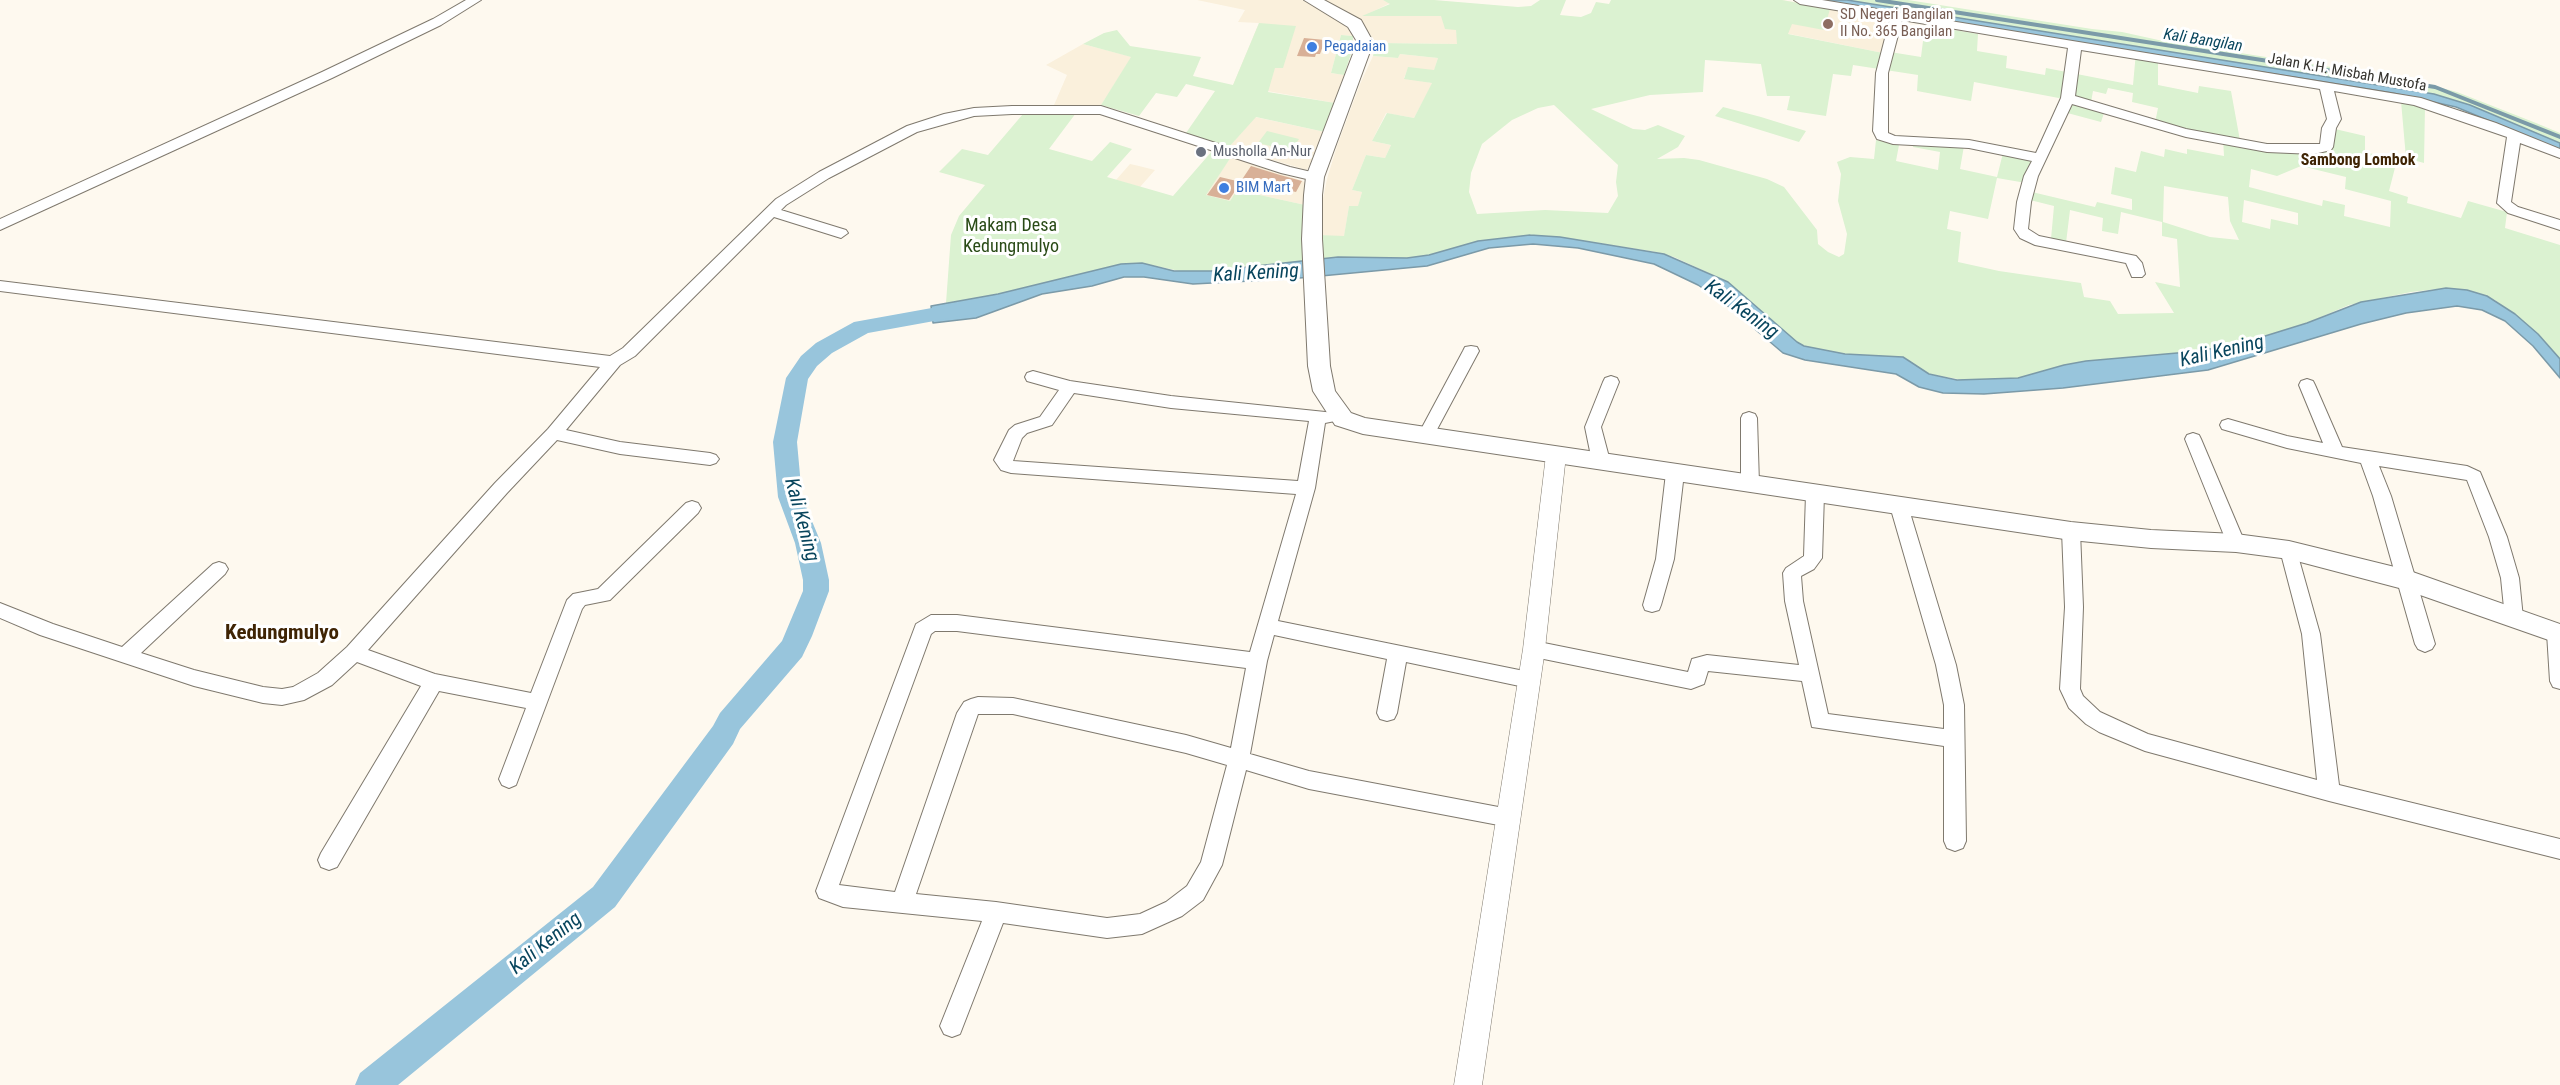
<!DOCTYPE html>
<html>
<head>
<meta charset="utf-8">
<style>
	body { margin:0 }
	canvas { display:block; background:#fef9ef }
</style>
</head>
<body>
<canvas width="2560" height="1085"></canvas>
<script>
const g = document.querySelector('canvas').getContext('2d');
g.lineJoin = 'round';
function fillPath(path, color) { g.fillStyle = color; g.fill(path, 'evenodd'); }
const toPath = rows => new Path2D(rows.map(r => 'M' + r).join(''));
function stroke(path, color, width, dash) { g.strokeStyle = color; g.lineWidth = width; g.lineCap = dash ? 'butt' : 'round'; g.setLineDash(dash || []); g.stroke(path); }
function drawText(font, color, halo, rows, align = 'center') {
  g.font = font + ' "Roboto Condensed",sans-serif'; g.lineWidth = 6; g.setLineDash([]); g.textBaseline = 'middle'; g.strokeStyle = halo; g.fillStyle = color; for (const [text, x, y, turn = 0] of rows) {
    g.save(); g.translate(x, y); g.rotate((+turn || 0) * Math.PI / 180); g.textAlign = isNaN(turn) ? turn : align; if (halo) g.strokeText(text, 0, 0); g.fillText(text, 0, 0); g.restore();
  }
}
const built = toPath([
	[1197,0,1302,0,1344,23,1353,36,1341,35,1331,73,1344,75,1335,103,1233,85,1259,23,1238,22,1245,10],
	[1325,0,1383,0,1390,3,1364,16,1441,16,1456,30,1458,44,1376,43,1364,25],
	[1782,0,1891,19,1883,53,1765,29],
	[1083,44,1132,57,1101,105,1054,105,1067,75,1046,65],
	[1400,54,1438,58,1434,71,1408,68,1404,78,1432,83,1431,86,1414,118,1386,113,1372,141,1391,145,1385,158,1366,155,1352,190,1362,192,1358,207,1349,206,1344,237,1319,235,1320,213,1327,179,1337,146,1360,84,1373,56,1398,58],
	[1255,117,1325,132,1307,170,1229,147],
	[1231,157,1303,181,1306,184,1305,205,1237,190,1230,201,1205,195],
	[1130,164,1139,166,1155,170,1140,187,1116,180]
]);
const green = toPath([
	[1383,0,1434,0,1518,7,1531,6,1540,0,1566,0,1560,15,1581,17,1591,13,1596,2,1609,4,1611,0,1782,0,1830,9,1824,30,1792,24,1788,34,1883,53,1884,51,1921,57,1925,25,1978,34,1977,51,2007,56,2006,68,2045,75,2046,68,2133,85,2136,52,2158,56,2158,85,2198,93,2199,86,2231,91,2241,146,2288,152,2320,153,2331,149,2335,129,2365,136,2365,152,2397,160,2389,191,2408,197,2407,203,2461,218,2468,201,2507,212,2505,228,2560,245,2560,359,2528,325,2495,300,2478,293,2446,288,2411,292,2349,305,2307,323,2249,341,2200,351,2160,357,2107,359,2018,378,1969,381,1929,374,1903,357,1845,354,1804,346,1797,342,1728,282,1674,257,1656,252,1560,237,1530,235,1478,241,1429,255,1407,258,1322,259,1319,235,1344,236,1349,206,1358,206,1362,192,1352,190,1366,155,1385,158,1391,145,1372,141,1387,113,1414,118,1432,83,1404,79,1408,67,1434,70,1438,58,1400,54,1398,58,1373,56,1376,43,1457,44,1456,30,1445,29,1441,16,1362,16,1390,4],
	[1705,60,1761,64,1767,96,1790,96,1787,110,1826,116,1833,74,1851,76,1853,65,1918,75,1917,91,1971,101,1974,82,2064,99,2060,111,2101,122,2104,113,2090,108,2093,91,2106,94,2108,88,2133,93,2132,102,2158,108,2155,123,2223,138,2224,156,2187,149,2187,154,2165,149,2164,157,2141,151,2136,172,2115,167,2111,194,2132,199,2132,210,2097,202,2095,207,2032,192,2030,200,2054,206,2051,239,2066,243,2070,210,2103,218,2102,231,2118,234,2121,212,2162,222,2162,236,2177,239,2180,287,2155,282,2174,313,2118,314,2110,301,2084,297,2081,283,1999,271,1958,262,1961,232,1947,229,1950,211,1988,219,1997,178,2026,183,2034,159,2003,153,1997,177,1960,169,1965,140,1914,138,1913,147,1940,152,1938,170,1896,161,1899,145,1876,140,1874,159,1850,157,1837,162,1841,174,1838,201,1847,234,1844,254,1839,257,1828,252,1818,244,1817,230,1784,187,1767,179,1699,160,1684,158,1657,159,1678,147,1685,136,1658,125,1645,130,1633,129,1591,109,1650,95,1703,92],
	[1554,105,1618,165,1616,182,1618,196,1608,213,1545,210,1477,214,1469,192,1471,173,1482,144,1512,120,1538,108],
	[2301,166,2346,177,2345,189,2391,201,2390,227,2344,216,2345,205,2323,200,2322,206,2249,187,2251,169,2277,176],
	[2164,186,2228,197,2230,221,2239,240,2210,237,2163,222],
	[2244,200,2298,213,2298,225,2271,219,2270,229,2242,222],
	[1847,0,1908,0,2092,29,2122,32,2163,41,2408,79,2457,92,2536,123,2560,133,2560,143,2470,105,2434,94],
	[1259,23,1296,26,1283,68,1275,68,1268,92,1335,103,1325,132,1256,117,1229,147,1186,133,1215,91,1186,84,1177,97,1156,93,1139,116,1101,105,1131,57,1083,44,1104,33,1117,30,1130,46,1201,57,1193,76,1233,85],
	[1341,35,1353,36,1353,48,1344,75,1331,73],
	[2401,101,2425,106,2424,163,2406,158],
	[1723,107,1761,117,1806,131,1799,142,1715,116],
	[1076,113,1049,149,1092,161,1110,142,1132,149,1107,177,1173,196,1213,150,1231,157,1206,195,1230,201,1237,190,1305,205,1305,261,1211,271,1184,272,1142,263,1131,263,998,294,946,303,951,235,959,216,985,185,939,172,962,149,988,155,1023,114],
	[1267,131,1299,139,1291,151,1258,143]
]);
const water = toPath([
	[1815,0,1847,0,2434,94,2470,105,2560,143,2560,150,2456,107,2393,93,1815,0],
	[1530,235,1560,237,1664,254,1728,282,1797,342,1804,346,1845,354,1903,357,1929,374,1957,380,2018,378,2064,365,2086,361,2200,351,2249,341,2307,323,2361,302,2446,288,2467,290,2487,296,2515,314,2538,334,2560,359,2560,378,2533,346,2505,321,2482,310,2457,306,2406,313,2361,324,2208,370,2063,388,1984,394,1943,393,1919,387,1896,374,1805,360,1783,353,1723,302,1698,285,1654,264,1578,248,1533,244,1489,248,1427,266,1289,279,1193,284,1144,277,1124,277,1092,286,1042,294,976,318,933,323,931,306,998,294,1121,264,1142,263,1174,271,1211,271,1338,257,1407,258,1429,255,1478,241,1530,235]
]);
const stream = toPath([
	[1877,0,2435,87,2560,137]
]);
const river = toPath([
	[965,302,973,304,976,309,973,314,868,333,832,353,817,366,808,379,797,442,802,497,821,543,829,580,829,591,812,636,802,657,740,729,733,744,615,907,398,1085,355,1085,360,1073,593,887,713,726,720,713,782,641,803,591,803,580,795,543,778,497,773,442,786,378,801,356,816,343,854,322,965,302]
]);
const building = toPath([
	[1304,38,1325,40,1320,54,1316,54,1315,57,1297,56],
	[1251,166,1280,175,1302,181,1296,192,1241,181],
	[1220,177,1241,182,1229,200,1207,195]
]);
const minor = toPath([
	[466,0,481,0,441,25,332,78,0,230,0,219,322,72,433,19,466,0],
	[1794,0,1822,0,2421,98,2496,123,2560,149,2560,158,2520,143,2511,202,2518,207,2560,220,2560,230,2508,213,2497,203,2507,137,2414,105,2334,91,2341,119,2336,128,2333,147,2331,150,2314,154,2267,152,2186,137,2072,104,2038,176,2031,202,2028,229,2039,236,2136,256,2142,263,2145,274,2142,277,2132,277,2126,263,2035,245,2020,238,2014,229,2017,202,2024,176,2032,161,1969,148,1893,144,1877,139,1873,131,1876,73,1890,19,1800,4,1794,0],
	[1902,20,2068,48,2061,98,2036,153,1969,140,1895,136,1888,133,1888,73,1902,20],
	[2081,50,2320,89,2327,119,2322,128,2320,144,2267,144,2186,129,2075,96,2081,50],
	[1012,106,1101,106,1290,167,1320,174,1322,177,1315,181,1281,173,1100,114,1012,114,974,116,917,132,829,178,786,205,781,210,846,230,848,233,841,238,774,217,635,356,620,365,566,430,620,442,710,453,716,455,719,459,716,463,710,465,620,454,557,440,507,493,368,650,435,674,531,693,567,600,573,594,598,589,686,503,692,501,698,503,701,508,698,513,610,600,585,605,582,609,516,785,509,788,502,785,499,779,526,708,439,691,337,867,329,870,321,867,318,860,321,853,421,686,357,662,332,685,304,700,282,705,263,703,194,686,40,635,0,618,0,603,53,624,122,647,213,564,219,562,225,564,228,569,225,574,141,653,194,670,263,687,282,689,293,687,318,673,347,647,495,483,548,429,600,367,0,291,0,281,610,356,623,348,776,199,819,172,907,126,944,114,974,108,1012,106],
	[1471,346,1477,347,1479,351,1434,435,1432,439,1426,441,1420,439,1418,435,1463,351,1465,347,1471,346],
	[1033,371,1070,381,1171,396,1335,413,1337,417,1335,421,1325,423,1315,488,1278,621,1529,672,1536,674,1539,680,1536,686,1529,688,1406,662,1397,713,1394,719,1387,721,1380,719,1377,713,1387,659,1274,635,1267,661,1250,754,1309,771,1509,809,1516,811,1519,818,1516,825,1509,827,1309,789,1246,770,1222,865,1203,900,1182,916,1142,934,1107,938,1003,923,960,1034,952,1037,944,1034,940,1026,982,921,843,907,819,898,816,891,916,624,931,615,957,615,1250,652,1296,494,1011,473,1001,470,994,460,1009,430,1015,425,1040,417,1059,390,1027,381,1025,377,1027,373,1033,371],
	[1074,393,1171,408,1309,421,1298,481,1013,461,1022,438,1027,433,1052,425,1074,393],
	[935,631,957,631,1246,668,1231,748,1186,735,1013,698,978,697,971,699,964,702,957,713,895,892,839,885,931,634,935,631],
	[978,714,1013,714,1186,753,1227,765,1201,862,1187,886,1166,902,1140,914,1107,918,996,902,916,894,978,714],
	[1611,376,1617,378,1619,382,1601,427,1610,461,1607,465,1601,467,1595,465,1592,461,1585,427,1603,382,1605,378,1611,376],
	[2307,379,2313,381,2315,385,2342,447,2467,466,2480,472,2507,537,2519,578,2523,618,2521,623,2514,626,2507,623,2505,618,2501,578,2489,537,2467,480,2379,466,2391,496,2435,644,2432,649,2425,652,2418,649,2415,644,2373,496,2361,463,2287,448,2222,429,2220,425,2222,421,2228,419,2287,436,2323,443,2299,385,2301,381,2307,379],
	[1749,412,1755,414,1757,418,1759,484,1756,489,1750,490,1744,489,1741,484,1741,418,1743,414,1749,412],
	[2193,433,2199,435,2201,439,2245,543,2242,548,2236,550,2230,548,2227,543,2185,439,2187,435,2193,433],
	[1675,467,1681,469,1684,473,1674,559,1661,605,1659,610,1652,612,1645,610,1643,605,1656,559,1666,473,1669,469,1675,467],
	[1815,488,1821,489,1824,494,1822,558,1814,569,1801,576,1803,601,1828,714,1944,729,1944,705,1936,665,1890,506,1893,501,1899,499,1905,501,1908,506,1956,665,1964,705,1966,841,1963,848,1955,851,1947,848,1944,841,1944,746,1812,727,1802,681,1708,671,1704,684,1691,689,1534,657,1527,655,1524,649,1527,643,1534,641,1688,672,1692,659,1707,655,1799,665,1785,601,1783,573,1786,568,1804,556,1806,494,1809,489,1815,488],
	[2071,524,2077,526,2080,531,2083,607,2080,689,2083,696,2100,712,2148,734,2317,780,2302,634,2280,550,2283,545,2289,543,2295,545,2320,634,2339,785,2560,839,2560,859,2329,801,2145,751,2099,732,2086,724,2069,708,2060,689,2065,607,2062,531,2065,526,2071,524],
	[2556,625,2560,627,2560,689,2553,687,2550,681,2547,633,2549,628,2556,625]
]);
const tertiary = toPath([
	[1556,448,1563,450,1566,455,1545,649,1482,1085,1454,1085,1523,649,1546,455,1549,450,1556,448]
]);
const secondary = toPath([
	[1304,0,1324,0,1361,20,1372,40,1372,46,1324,177,1322,195,1322,239,1330,366,1335,391,1351,413,1365,418,2071,522,2151,530,2236,534,2289,541,2407,570,2560,624,2560,644,2403,589,2289,559,2236,552,2151,548,2071,540,1363,434,1335,425,1313,391,1308,366,1302,239,1304,195,1306,177,1356,46,1356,40,1348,27,1304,0]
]);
const markers = [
	[1828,24,6,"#8d6e63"],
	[1312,47,6,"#3f7fe0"],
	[1201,152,6,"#6b7280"],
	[1224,188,6,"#3f7fe0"]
];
const farEducationnames = [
	["SD Negeri Bangilan",1840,15],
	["II No. 365 Bangilan",1840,32]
];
const farShopnames = [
	["Pegadaian",1324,47],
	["BIM Mart",1236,188]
];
const farStreetnames = [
	["Jalan K.H. Misbah Mustofa",2347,73,10]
];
const farWorshipnames = [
	["Musholla An-Nur",1213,152]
];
const farWaternames = [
	["Kali Bangilan",2203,41,9]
];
const farNeighbourhoodnames = [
	["Sambong Lombok",2358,161]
];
const parkNames = [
	["Makam Desa",1011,226],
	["Kedungmulyo",1011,247]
];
const waterNames = [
	["Kali Kening",1256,274,-3],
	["Kali Kening",1741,310,36],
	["Kali Kening",2222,352,-13],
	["Kali Kening",801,520,75],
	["Kali Kening",546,944,-39]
];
const quarterNames = [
	["Kedungmulyo",282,634]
];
fillPath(built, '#faf0dc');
fillPath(green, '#dbf2d1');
fillPath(water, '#98c5dc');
stroke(water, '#7b9aa8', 1.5);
stroke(stream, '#7b9aa8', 4);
fillPath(river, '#98c5dc');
fillPath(building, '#d8b097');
stroke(minor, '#7f796e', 2);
stroke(tertiary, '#7f796e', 1);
stroke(secondary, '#7f796e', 2);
fillPath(minor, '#fff');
fillPath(tertiary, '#fff');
fillPath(secondary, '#fff');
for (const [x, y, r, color] of markers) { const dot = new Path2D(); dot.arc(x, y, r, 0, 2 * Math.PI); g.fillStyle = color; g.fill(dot); stroke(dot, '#fff', 2); }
drawText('15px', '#785e54', '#fff', farEducationnames, 'left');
drawText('15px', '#366cbe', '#fff', farShopnames, 'left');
drawText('15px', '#36342f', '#fff', farStreetnames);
drawText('15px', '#5b616d', '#fff', farWorshipnames, 'left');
drawText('italic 16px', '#08455d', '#fff', farWaternames);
drawText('bold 16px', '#3f2404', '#fff', farNeighbourhoodnames);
drawText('18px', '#2a4b17', '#fff', parkNames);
drawText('italic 20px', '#08455d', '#fff', waterNames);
drawText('bold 21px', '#3f2404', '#fff', quarterNames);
</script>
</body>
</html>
